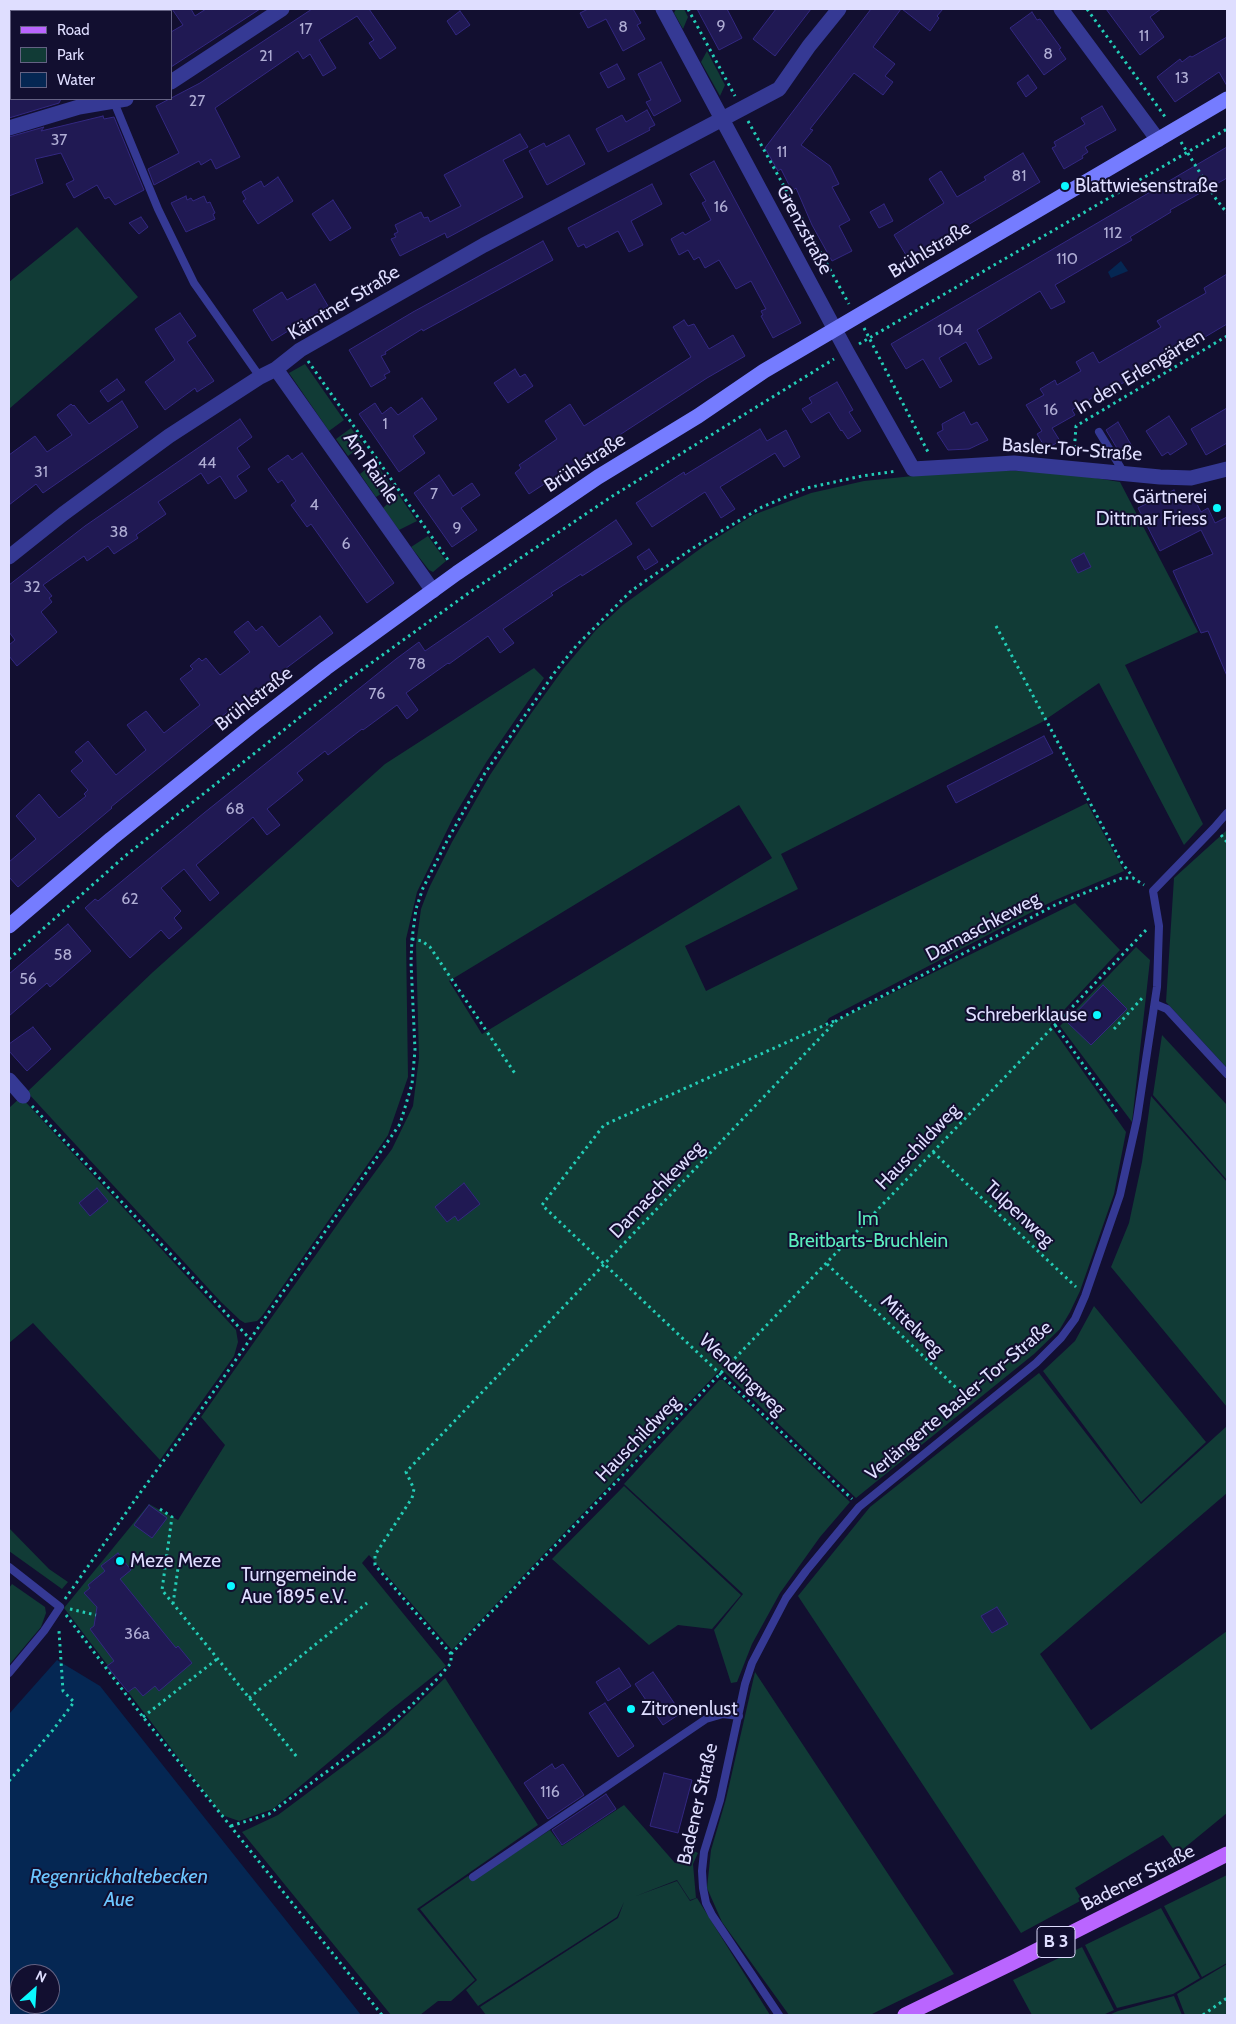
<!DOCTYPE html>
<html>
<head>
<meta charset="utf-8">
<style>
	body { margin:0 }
	#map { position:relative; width:1236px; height:2024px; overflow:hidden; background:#120f30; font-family:Cabin,sans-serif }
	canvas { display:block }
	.frame { position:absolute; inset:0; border:10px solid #dfdeff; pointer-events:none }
	.legend { position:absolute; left:10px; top:10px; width:162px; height:90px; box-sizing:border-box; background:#120f30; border:1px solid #646283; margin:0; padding:6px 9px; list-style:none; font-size:15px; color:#dfdeff }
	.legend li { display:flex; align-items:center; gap:10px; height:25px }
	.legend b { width:25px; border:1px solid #646283 }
	.north { position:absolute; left:10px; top:1964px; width:50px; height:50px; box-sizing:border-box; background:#120f30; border:1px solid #646283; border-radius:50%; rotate:26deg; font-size:14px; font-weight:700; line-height:20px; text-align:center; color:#dfdeff }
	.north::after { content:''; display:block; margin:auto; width:18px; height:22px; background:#0af9ff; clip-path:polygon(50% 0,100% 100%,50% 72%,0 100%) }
</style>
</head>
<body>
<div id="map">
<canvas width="1236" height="2024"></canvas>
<div class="frame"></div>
<ul class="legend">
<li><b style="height:6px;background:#ba65ff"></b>Road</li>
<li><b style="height:14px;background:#113b36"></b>Park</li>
<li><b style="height:14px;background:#052753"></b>Water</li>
</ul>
<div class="north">N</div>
</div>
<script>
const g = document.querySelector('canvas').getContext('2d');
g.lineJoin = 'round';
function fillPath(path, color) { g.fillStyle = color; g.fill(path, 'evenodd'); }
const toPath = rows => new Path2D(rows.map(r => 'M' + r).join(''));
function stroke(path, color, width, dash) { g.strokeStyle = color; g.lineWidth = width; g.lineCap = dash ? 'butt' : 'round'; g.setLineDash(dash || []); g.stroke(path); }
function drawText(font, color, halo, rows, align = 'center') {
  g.font = font + ' Cabin,sans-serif'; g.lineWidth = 4; g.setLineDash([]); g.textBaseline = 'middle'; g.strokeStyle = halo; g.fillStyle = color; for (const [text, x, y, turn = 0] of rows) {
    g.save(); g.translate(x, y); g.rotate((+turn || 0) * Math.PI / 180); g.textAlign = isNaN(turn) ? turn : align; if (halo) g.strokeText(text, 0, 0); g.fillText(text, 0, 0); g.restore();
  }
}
const green = toPath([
	[676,9,684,9,688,17,683,29,674,13],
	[707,51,725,85,720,96,701,62],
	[77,227,138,297,9,409,9,282],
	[305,364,344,420,329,431,289,373],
	[351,428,363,445,348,456,336,439],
	[375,462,392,487,376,497,360,474],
	[982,469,1071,474,1120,482,1198,632,1125,665,1203,824,1184,845,1099,683,1042,722,781,854,798,889,685,946,706,991,1087,803,1124,871,1053,901,829,1018,823,1027,1075,903,1120,950,1050,1025,1126,1132,1114,1194,1080,1291,1070,1312,1060,1329,1034,1354,856,1498,721,1369,452,1650,369,1555,362,1563,446,1666,392,1709,273,1809,239,1821,222,1815,64,1608,149,1504,178,1520,225,1445,201,1417,359,1194,392,1149,413,1106,419,1058,416,945,421,909,429,888,452,842,490,775,530,715,564,668,596,630,623,605,704,546,753,515,811,493,864,481],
	[739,805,772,858,482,1034,449,981],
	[398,494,417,521,399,530,383,508],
	[428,536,446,561,433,572,429,570,411,547],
	[534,668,544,678,487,761,453,818,417,892,406,939,408,1077,388,1135,262,1316,257,1321,245,1323,240,1320,221,1302,27,1092,153,972,385,764],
	[1227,830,1227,1068,1166,1002,1174,878],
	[1136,947,1150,960,1132,1122,1060,1026],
	[1162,1035,1227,1105,1227,1180,1153,1095],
	[1151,1096,1227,1182,1227,1407,1111,1267,1129,1223,1142,1162],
	[21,1097,236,1330,238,1342,234,1356,160,1460,33,1323,9,1343,9,1108],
	[1094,1306,1206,1442,1141,1502,1043,1371,1075,1341],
	[1039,1373,1141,1504,1227,1426,1227,1493,1040,1654,1091,1730,1227,1631,1227,1813,1177,1854,1163,1835,1075,1888,1082,1900,1021,1933,798,1596,870,1507],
	[719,1380,723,1380,850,1502,820,1537,780,1593,752,1644,737,1682,731,1683,714,1630,743,1594,624,1484],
	[624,1486,741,1595,712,1629,678,1625,649,1645,552,1559],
	[9,1528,49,1569,68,1582,62,1589,9,1551],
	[12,1584,45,1607,46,1613,41,1627,9,1665,9,1588],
	[755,1672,954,1974,870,2015,789,2015,722,1922,707,1888,711,1850,726,1799],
	[445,1678,538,1825,417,1909,475,1980,451,2001,438,2001,420,2015,391,2015,242,1832,278,1815,385,1735],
	[624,1805,675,1863,692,1850,698,1853,693,1864,696,1898,690,1900,677,1880,636,1896,677,1881,690,1901,697,1898,770,2015,486,2015,480,2007,618,1918,624,1902,617,1917,478,2006,466,1990,477,1980,420,1909,468,1876,473,1880,550,1830,562,1846],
	[1227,1875,1227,1963,1202,1977,1164,1906],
	[1161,1908,1200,1978,1173,1994,1117,2008,1085,1945],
	[1082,1947,1114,2010,1103,2015,1032,2015,1013,1980],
	[1227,1964,1227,2015,1185,2015,1177,1994],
	[1174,1996,1182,2015,1109,2015,1118,2011]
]);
const water = toPath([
	[1121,261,1128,271,1111,278,1108,272],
	[57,1660,100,1686,361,2015,9,2015,9,1714],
	[20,1974,50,1974,50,2004,20,2004]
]);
const building = toPath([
	[172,9,191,9,195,16,206,9,260,9,171,67,171,32,183,25,172,9],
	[312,9,369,9,396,48,380,59,369,43,374,40,357,16,319,40,336,68,323,76,310,54,303,59,298,51,215,108,240,157,216,169,211,159,201,165,199,161,154,185,148,169,179,153,156,106,200,83,312,9],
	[588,9,633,9,641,23,637,25,645,39,623,51,606,19,588,28,580,13,588,9],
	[697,9,727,9,742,38,719,50,697,9],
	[776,9,811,9,775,56,753,39,776,9],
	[871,9,901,9,873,47,895,64,885,76,893,82,883,95,854,73,810,129,813,130,801,145,830,166,839,184,832,187,850,220,839,226,852,251,832,261,812,225,796,188,792,191,781,169,778,171,765,148,871,9],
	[902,9,943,9,937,16,939,18,930,31,902,9],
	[1106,9,1161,9,1150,17,1164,37,1140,55,1106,9],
	[460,11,470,25,456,35,447,21,460,11],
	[1032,12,1037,20,1040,19,1061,48,1059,49,1066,59,1044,75,1010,28,1032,12],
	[1227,37,1227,86,1219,72,1175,102,1157,77,1180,59,1182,62,1190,56,1192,57,1227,37],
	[661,62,681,101,654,116,646,102,651,100,638,74,661,62],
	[617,64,625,79,608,88,600,73,617,64],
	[1028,75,1037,88,1026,97,1017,83,1028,75],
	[9,99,61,99,59,103,9,118,9,99],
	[1102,106,1116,130,1085,147,1088,152,1082,156,1083,158,1064,169,1052,148,1056,146,1054,142,1085,124,1081,118,1102,106],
	[647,110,655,125,649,128,650,130,608,152,596,129,622,115,626,122,647,110],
	[103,116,104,119,114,117,144,190,115,205,109,197,105,199,97,185,74,198,66,184,74,180,61,153,35,159,43,183,9,196,9,137,44,127,41,131,103,116],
	[520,134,528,147,503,160,523,197,447,238,445,233,400,256,391,239,396,237,394,234,398,232,395,225,421,212,424,218,428,217,430,222,461,206,444,175,520,134],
	[569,135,585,164,547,185,529,151,544,143,546,147,569,135],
	[1227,147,1227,178,1170,210,1171,212,1130,237,1132,240,1055,285,1065,302,1051,309,1040,291,977,330,992,358,979,365,966,342,939,358,952,381,940,388,923,359,906,369,891,344,1227,147],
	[1023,153,1040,182,909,260,894,235,944,203,929,179,941,171,957,197,986,180,984,177,1023,153],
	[714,161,801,323,773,338,761,316,763,315,761,311,766,309,751,281,736,289,719,260,705,268,699,257,694,260,688,250,679,255,671,239,683,232,685,235,711,220,702,203,706,201,690,174,714,161],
	[278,177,293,201,258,224,243,201,246,199,242,192,261,181,264,187,278,177],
	[652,184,662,204,631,221,643,245,629,252,618,231,586,248,584,244,578,247,568,228,652,184],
	[186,196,187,200,191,198,193,201,204,196,207,203,210,202,215,213,213,214,215,219,186,232,171,203,186,196],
	[333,200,351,228,330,241,312,214,333,200],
	[884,204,893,221,879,228,870,212,884,204],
	[141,217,148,227,139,234,129,223,141,217],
	[543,241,553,260,423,331,422,329,385,352,386,354,381,356,390,372,384,375,386,378,371,387,349,350,413,312,543,241],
	[1227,274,1227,324,1205,337,1203,333,1153,361,1155,365,1114,388,1116,392,1098,401,1095,396,1072,410,1075,415,1052,428,1060,441,1046,449,1037,434,1042,431,1026,405,1044,395,1040,389,1055,380,1057,385,1081,371,1076,362,1093,352,1099,363,1161,327,1157,321,1206,293,1204,288,1227,274],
	[315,284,328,306,272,341,253,310,282,292,287,300,315,284],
	[180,313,196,336,187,342,214,381,197,392,195,388,165,410,145,382,175,360,155,329,180,313],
	[684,320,688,326,694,324,709,349,733,335,745,356,707,378,529,494,515,473,521,468,519,465,557,439,545,421,570,404,584,426,691,357,673,327,684,320],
	[515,369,520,377,525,374,533,386,508,403,494,383,515,369],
	[117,379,125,390,108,402,100,391,117,379],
	[837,382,853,410,849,412,861,431,848,439,842,430,841,431,829,412,811,423,802,409,812,403,809,398,837,382],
	[422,398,437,419,413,436,425,453,399,472,359,414,375,403,382,414,391,407,398,415,422,398],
	[122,401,138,427,43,493,36,484,9,505,9,455,35,436,47,452,72,435,57,415,71,404,73,406,74,405,89,424,122,401],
	[1227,408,1227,443,1206,455,1191,429,1227,408],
	[964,412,971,425,977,422,988,440,969,449,948,450,937,433,943,430,942,424,964,412],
	[1169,416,1187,444,1170,455,1168,452,1162,456,1146,431,1169,416],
	[240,419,252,437,237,448,250,467,237,476,247,491,235,499,220,476,208,484,201,473,158,502,166,514,136,535,138,538,114,554,108,546,87,561,84,556,43,585,52,596,49,598,52,602,41,612,57,632,17,666,9,656,9,645,15,640,9,632,9,585,85,526,240,419],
	[1118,422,1133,448,1121,455,1106,430,1118,422],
	[760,429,767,441,786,430,800,457,784,467,775,453,720,487,735,509,721,518,705,492,652,527,636,503,684,472,685,475,760,429],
	[302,453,394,583,367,603,311,524,307,527,291,505,296,501,282,480,278,483,268,469,288,455,292,460,302,453],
	[439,475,453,496,472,483,480,495,461,508,477,530,452,547,414,493,439,475],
	[1174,490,1181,505,1194,498,1201,512,1208,508,1215,523,1227,517,1227,676,1208,631,1201,633,1173,571,1213,554,1201,530,1160,551,1138,508,1174,490],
	[616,520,632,544,582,576,581,574,551,593,553,595,503,629,514,643,500,653,488,636,449,664,448,663,406,693,418,710,407,719,397,705,363,730,362,729,328,755,325,751,297,773,303,780,267,809,280,825,267,835,253,817,196,865,219,893,210,901,184,869,161,888,181,911,174,918,182,928,169,939,161,930,130,958,85,908,95,899,98,901,204,813,396,659,419,642,425,651,616,520],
	[649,549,658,562,645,570,637,557,649,549],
	[1084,553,1091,567,1078,573,1071,560,1084,553],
	[320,616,333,633,221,717,111,807,112,808,18,887,9,877,9,862,36,839,16,816,39,794,59,818,86,796,84,794,88,790,71,771,83,761,75,752,88,741,116,775,146,750,127,725,146,711,164,733,200,705,180,679,193,669,190,666,199,658,202,661,206,658,220,675,250,652,234,632,248,621,256,631,262,626,279,647,320,616],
	[1044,736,1053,753,956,803,947,786,1044,736],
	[68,924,91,951,50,987,47,983,9,1016,9,974,68,924],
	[1103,985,1127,1009,1091,1045,1067,1022,1103,985],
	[33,1027,51,1049,27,1071,9,1051,9,1044,33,1027],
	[464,1183,480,1204,458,1221,455,1216,447,1222,435,1207,464,1183],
	[97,1188,108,1201,90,1216,79,1203,97,1188],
	[149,1505,167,1518,152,1538,134,1525,149,1505],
	[118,1553,131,1570,120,1579,176,1648,178,1646,192,1663,159,1691,155,1686,143,1696,135,1687,128,1692,107,1666,114,1661,90,1629,94,1626,97,1607,84,1593,90,1588,88,1585,105,1571,101,1566,118,1553],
	[997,1607,1008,1624,992,1633,981,1616,997,1607],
	[619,1668,631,1686,608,1701,596,1682,619,1668],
	[653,1672,681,1713,663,1725,635,1684,653,1672],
	[605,1703,634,1746,618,1757,589,1713,605,1703],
	[552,1764,555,1769,563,1764,584,1795,548,1819,524,1783,552,1764],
	[664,1773,692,1780,678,1833,650,1826,664,1773],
	[606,1794,616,1809,562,1845,552,1830,606,1794]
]);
const path = toPath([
	[688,9,735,96],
	[1087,9,1166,118],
	[748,121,849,304],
	[1181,142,1216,199,1227,213],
	[864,328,929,454],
	[859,344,1227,129],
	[308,361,448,560],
	[1074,454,1076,426,1227,336],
	[996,626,1122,863,1133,877],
	[1221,835,1227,842],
	[412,939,422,941,430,947,516,1075],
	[9,959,125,856,338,687,470,592,611,497,834,359],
	[834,1021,604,1125,542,1205,852,1499],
	[1055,1025,1117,1112],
	[1114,1029,1144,996],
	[32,1106,250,1339],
	[933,1152,1076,1287],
	[827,1264,971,1402],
	[160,1509,172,1517,162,1590,297,1757],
	[65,1599,140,1493,196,1417,400,1124,412,1084,415,1050,411,962,412,939,416,909,423,888,447,841,485,773,555,672,576,646,631,591,693,548,762,507,807,488,862,476,897,471],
	[173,1604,178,1568],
	[70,1609,96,1615],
	[66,1615,143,1717,382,2015],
	[451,1654,375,1565,375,1555,412,1498,414,1489,406,1472,837,1020,1057,904,1122,878,1133,878,1144,885],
	[451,1654,1147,929],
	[249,1698,367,1603],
	[143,1717,217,1659],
	[9,1781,53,1730,74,1702,63,1691,59,1631],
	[231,1826,269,1814,378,1734,411,1706,439,1677,451,1663,451,1654],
	[1203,2015,1227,1998]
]);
const lane = toPath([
	[114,102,158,209,194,283,260,377],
	[1099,432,1124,473],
	[1155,1004,1167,1009,1227,1074],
	[9,1567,60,1607,44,1631,9,1673],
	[473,1877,706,1719,723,1714,739,1716],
	[779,2015,712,1915,706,1903,703,1888,702,1871,704,1852,720,1800,745,1684,752,1663,786,1598,806,1571,859,1507,1036,1363,1061,1338,1075,1319,1085,1296,1120,1195,1137,1119,1157,987,1159,926,1153,891,1214,828,1227,813]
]);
const street = toPath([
	[39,9,40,11],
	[663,9,847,352,913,469,1014,463,1160,477,1191,478,1227,469],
	[1061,9,1158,140],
	[171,82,282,9],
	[9,128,79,107,126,99],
	[276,369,433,591],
	[9,557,63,514,169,436,260,377,276,369,300,350,484,245,779,89,809,46,839,9],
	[9,1080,23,1096]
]);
const secondary = toPath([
	[9,926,111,839,255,723,326,668,457,573,598,477,698,416,764,371,1227,99]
]);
const primary = toPath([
	[905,2015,1014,1962,1227,1854]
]);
const markers = [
	[1065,186,5,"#0af9ff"],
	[1217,508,5,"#0af9ff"],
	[1097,1015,5,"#0af9ff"],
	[120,1561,5,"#0af9ff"],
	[231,1586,5,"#0af9ff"],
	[631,1709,5,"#0af9ff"]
];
const numberNames = [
	["9",721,26],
	["8",623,27],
	["17",306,29],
	["11",1144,36],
	["8",1048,54],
	["21",266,56],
	["13",1182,78],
	["27",197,101],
	["37",59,140],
	["11",782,152],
	["81",1019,176],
	["16",721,207],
	["112",1113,233],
	["110",1067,259],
	["104",950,330],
	["16",1051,410],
	["1",385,424],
	["44",207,463],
	["31",41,472],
	["7",434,494],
	["4",314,505],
	["9",457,528],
	["38",119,532],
	["6",346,544],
	["32",32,587],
	["78",417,664],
	["76",377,694],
	["68",235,809],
	["62",130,899],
	["58",63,955],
	["56",28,979],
	["36a",137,1634],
	["116",550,1792]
];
const shields = [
	[1056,1942,38]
];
const shieldNames = [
	["B 3",1056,1942]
];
const poiNames = [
	["Blattwiesenstraße",1075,186],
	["Gärtnerei",1207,497,"right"],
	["Dittmar Friess",1207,519,"right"],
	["Schreberklause",1087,1015,"right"],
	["Meze Meze",130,1561],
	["Turngemeinde",241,1575],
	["Aue 1895 e.V.",241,1597],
	["Zitronenlust",641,1709]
];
const streetNames = [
	["Grenzstraße",804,230,62],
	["Brühlstraße",930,250,-31],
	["Kärntner Straße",344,303,-31],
	["In den Erlengärten",1140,372,-31],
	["Basler-Tor-Straße",1072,450,4],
	["Brühlstraße",585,463,-33],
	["Am Rainle",371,468,55],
	["Brühlstraße",254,699,-38],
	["Damaschkeweg",983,927,-28],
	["Hauschildweg",918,1147,-46],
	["Damaschkeweg",657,1190,-46],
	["Tulpenweg",1019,1214,43],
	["Mittelweg",912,1326,44],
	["Wendlingweg",742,1375,43],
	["Verlängerte Basler-Tor-Straße",959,1401,-40],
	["Hauschildweg",638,1439,-46],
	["Badener Straße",698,1804,-77],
	["Badener Straße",1138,1878,-27]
];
const parkNames = [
	["Im",868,1219],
	["Breitbarts-Bruchlein",868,1241]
];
const waterNames = [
	["Regenrückhaltebecken",119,1877],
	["Aue",119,1900]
];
fillPath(green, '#113b36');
fillPath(water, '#052753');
fillPath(building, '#201953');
stroke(building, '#332881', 1);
stroke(path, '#23ceb7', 3, [2.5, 4]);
stroke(lane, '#353994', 8);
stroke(street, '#353994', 15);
stroke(secondary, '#757cff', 15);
stroke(primary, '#ba65ff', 15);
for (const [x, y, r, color] of markers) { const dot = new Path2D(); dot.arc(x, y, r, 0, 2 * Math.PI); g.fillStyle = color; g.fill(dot); stroke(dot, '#120f30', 2); }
drawText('16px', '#afadd4', null, numberNames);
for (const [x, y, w] of shields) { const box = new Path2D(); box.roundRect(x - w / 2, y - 15.5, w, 31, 4); g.fillStyle = '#120f30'; g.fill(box); stroke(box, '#dfdeff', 1); }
drawText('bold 18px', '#dfdeff', null, shieldNames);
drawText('19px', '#dfdeff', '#120f30', poiNames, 'left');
drawText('19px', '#dfdeff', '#120f30', streetNames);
drawText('19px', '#5beebe', '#120f30', parkNames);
drawText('italic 20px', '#6cc6ff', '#120f30', waterNames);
</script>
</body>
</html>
